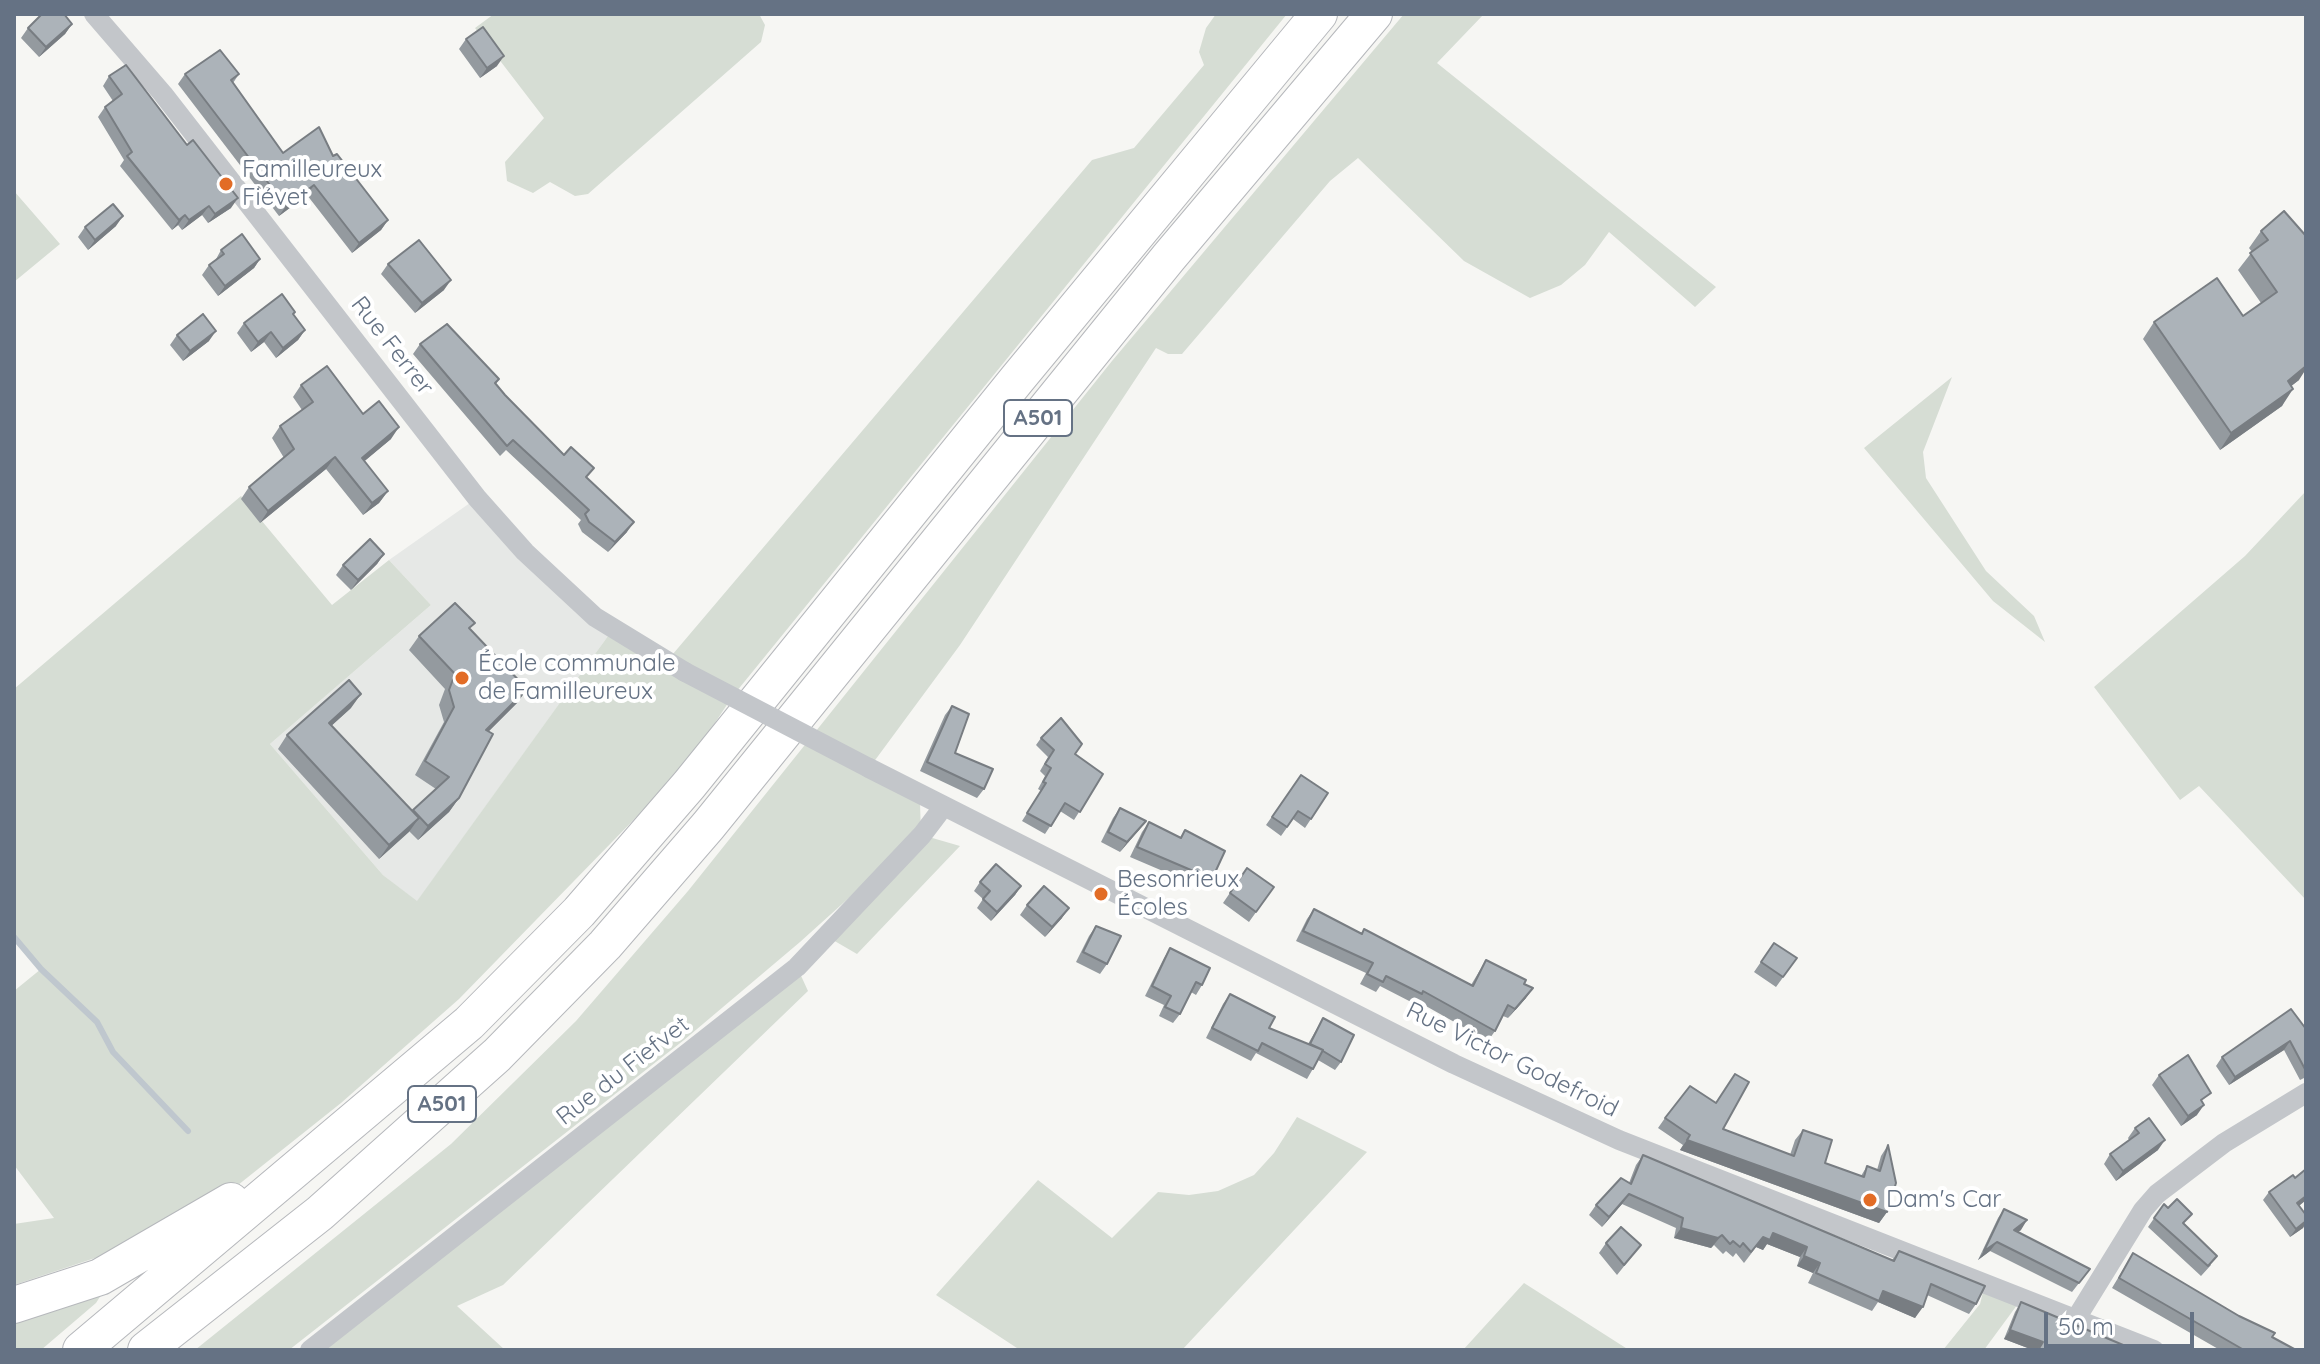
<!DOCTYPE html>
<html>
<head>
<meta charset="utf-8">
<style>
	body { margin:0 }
	#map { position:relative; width:2320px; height:1364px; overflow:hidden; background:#f6f6f3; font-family:Quicksand,sans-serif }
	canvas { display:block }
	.frame { position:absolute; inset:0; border:16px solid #657284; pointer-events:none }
	.scale { position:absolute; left:2044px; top:1312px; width:150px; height:36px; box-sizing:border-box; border:4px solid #657284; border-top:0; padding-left:10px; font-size:24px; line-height:28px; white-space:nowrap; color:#657284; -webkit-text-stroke:6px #fff; paint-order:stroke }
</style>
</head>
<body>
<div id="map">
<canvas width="2320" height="1364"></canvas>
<div class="frame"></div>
<div class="scale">50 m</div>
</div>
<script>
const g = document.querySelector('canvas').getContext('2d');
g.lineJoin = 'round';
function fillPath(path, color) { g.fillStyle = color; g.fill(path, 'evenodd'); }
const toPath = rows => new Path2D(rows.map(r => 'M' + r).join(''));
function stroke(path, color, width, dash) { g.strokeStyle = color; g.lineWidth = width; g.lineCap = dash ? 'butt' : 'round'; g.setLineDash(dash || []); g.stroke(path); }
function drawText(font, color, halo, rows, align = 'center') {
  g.font = font + ' Quicksand,sans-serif'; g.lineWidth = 8; g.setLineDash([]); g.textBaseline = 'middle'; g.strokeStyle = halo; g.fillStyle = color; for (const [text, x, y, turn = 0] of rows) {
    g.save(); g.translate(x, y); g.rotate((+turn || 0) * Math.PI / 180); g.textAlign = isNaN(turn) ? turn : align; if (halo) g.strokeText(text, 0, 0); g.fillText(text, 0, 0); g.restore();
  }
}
const built = toPath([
	[477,498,613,629,417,902,383,875,270,744,431,605,389,560]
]);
const green = toPath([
	[494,14,759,14,765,25,761,42,588,194,575,196,550,182,533,193,507,181,505,162,544,118,475,28],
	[1216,14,1287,14,732,697,688,764,459,999,341,1103,233,1189,134,1245,14,1285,14,1224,54,1218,14,1165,14,991,41,969,14,937,14,689,241,496,332,605,389,560,431,605,270,744,383,875,417,901,613,629,667,661,1092,160,1134,148,1204,65,1199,52,1206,28],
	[1404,14,1484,14,1437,63,1716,287,1695,307,1609,232,1585,265,1561,285,1530,298,1464,261,1358,158,1330,181,1182,354,1168,354,1156,348,960,645,870,767,920,803,921,833,800,942,684,1040,289,1350,195,1350,451,1144,576,1021,688,891,1112,361],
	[14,191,60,244,14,282],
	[1952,377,1923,452,1926,478,1986,571,2034,616,2045,642,1993,601,1864,448],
	[2306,491,2306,900,2199,786,2180,800,2094,687,2245,556],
	[922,835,960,846,857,954,826,936],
	[797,967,808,991,503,1285,457,1306,505,1350,310,1350],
	[1297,1117,1367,1152,1182,1350,1020,1350,936,1295,1038,1180,1112,1238,1158,1192,1189,1195,1218,1191,1254,1175,1274,1153],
	[1524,1283,1629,1350,1463,1350],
	[1985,1284,2023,1297,1984,1350,1943,1350,1980,1304],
	[103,1292,96,1303,41,1350,14,1350,14,1321]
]);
const stream = toPath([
	[14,937,41,969,97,1022,113,1052,188,1131]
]);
const minor = toPath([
	[94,14,163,94,477,498,525,552,595,617,685,672],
	[869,768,1454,1064,1619,1140,2154,1350],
	[2077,1317,2143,1210,2157,1194,2224,1143,2306,1093],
	[310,1350,797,967,922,835,944,806]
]);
const motorway = toPath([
	[14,1305,100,1277,231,1201],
	[81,1350,469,1023,579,912,689,785,1018,378,1319,14],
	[146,1350,320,1213,497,1055,605,945,708,826,1169,257,1374,14]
]);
const minorBridge = toPath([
	[685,672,869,768]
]);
const wall = toPath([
	[72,24,65,34,39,57,21,38,28,28],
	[466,39,497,66,480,78,459,49],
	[185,74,239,74,233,83,283,153,333,156,388,220,381,230,352,253,307,195,279,216,178,84],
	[109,76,231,208,208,223,202,215,182,230,178,225,172,230,120,166,124,160,98,117,105,107,113,101,103,86],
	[2284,211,2299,380,2291,386,2282,406,2220,450,2143,339,2154,322,2243,316,2261,303,2238,270,2252,252,2249,248,2261,231],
	[116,226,88,250,78,237,85,227],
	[221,250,260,259,254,268,218,296,202,275,209,265,215,261],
	[388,264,444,290,415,313,381,274],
	[295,312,293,315,305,330,298,340,276,358,264,342,251,352,237,333,244,323],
	[177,335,209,341,183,361,170,345],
	[420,344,499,379,496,384,505,395,587,478,627,532,608,552,582,532,578,524,581,520,506,450,500,456,413,354],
	[301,385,363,414,391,439,364,461,388,491,379,503,363,515,326,469,260,523,241,499,249,487,284,458,272,438,280,426,302,410,293,397],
	[384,554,377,564,351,590,336,575,343,565],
	[470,629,527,689,517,703,489,731,459,798,449,812,418,840,409,831,379,859,278,749,287,735,351,708,331,726,412,811,436,789,415,775,444,722,439,705,445,689,409,650,419,636],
	[952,706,955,753,984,789,977,798,920,771,945,715],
	[1041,738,1075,754,1103,774,1074,820,1060,811,1045,834,1022,821,1041,791,1038,789,1045,776,1040,771,1048,757,1036,745],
	[1301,775,1328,793,1305,828,1293,819,1281,836,1266,825],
	[1120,808,1146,821,1120,852,1101,842,1113,818],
	[1149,822,1180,838,1185,830,1212,879,1205,889,1130,857,1142,832],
	[1247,868,1274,887,1249,922,1223,903],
	[980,882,1021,886,1015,895,991,921,977,908,983,899,974,891],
	[1027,905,1062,918,1045,937,1020,915],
	[1314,909,1361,933,1364,929,1471,985,1486,960,1524,984,1526,998,1508,1018,1503,1016,1495,1031,1488,1041,1417,1001,1415,1004,1380,986,1376,992,1360,984,1366,973,1296,941,1307,919],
	[1096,926,1107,964,1100,974,1076,962,1089,936],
	[1774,943,1797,958,1776,987,1754,972],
	[1170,948,1202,985,1196,995,1191,992,1180,1014,1173,1023,1159,1016,1164,1005,1145,996,1164,958],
	[1230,994,1269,1028,1308,1044,1323,1018,1341,1062,1335,1070,1318,1060,1307,1079,1256,1053,1251,1061,1206,1038,1223,1004],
	[2306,1029,2306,1077,2300,1080,2284,1050,2229,1085,2216,1066,2222,1057],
	[2159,1075,2197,1115,2181,1126,2152,1085],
	[1665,1118,1723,1129,1790,1155,1795,1140,1803,1130,1825,1163,1861,1176,1867,1166,1877,1170,1881,1156,1888,1145,1887,1212,1879,1223,1680,1150,1683,1145,1658,1128],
	[2135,1128,2158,1150,2116,1181,2104,1164,2110,1154,2129,1140,2128,1138],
	[1643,1155,1892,1260,1899,1251,1976,1304,1969,1314,1927,1295,1915,1318,1878,1302,1872,1311,1808,1283,1813,1273,1797,1266,1800,1257,1767,1244,1763,1250,1756,1247,1744,1263,1736,1253,1733,1257,1726,1251,1723,1254,1714,1245,1711,1248,1674,1238,1676,1228,1622,1204,1602,1227,1589,1215,1596,1205,1629,1183,1636,1165],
	[2306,1169,2306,1200,2299,1206,2306,1215,2306,1224,2303,1228,2290,1237,2263,1200,2269,1192,2295,1178],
	[2164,1204,2184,1225,2211,1265,2201,1276,2148,1227],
	[2004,1209,2021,1230,2018,1232,2090,1269,2072,1292,1990,1251,1978,1260,1998,1218],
	[1606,1243,1641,1245,1617,1275,1599,1253],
	[2133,1253,2272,1337,2296,1350,2220,1350,2112,1288],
	[2021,1302,2135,1350,2033,1350,2004,1339,2015,1312]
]);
const shadedWall = toPath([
	[72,24,65,34,39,57,46,47],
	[504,56,497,66,480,78,487,68],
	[314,185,307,195,279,216,286,206],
	[238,198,231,208,208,223,215,214],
	[209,206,202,215,182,230,189,220],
	[185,215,178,225,172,230,179,220],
	[123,216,116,226,88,250,95,240],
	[388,220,381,230,352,253,359,243],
	[260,259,254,268,218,296,225,286],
	[451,280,444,290,415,313,422,303],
	[305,330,298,340,276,358,283,348],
	[216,331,209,341,183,361,190,351],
	[271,332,264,342,251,352,258,342],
	[2306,366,2306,369,2299,380,2276,398,2288,381],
	[2293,389,2282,406,2220,450,2231,433],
	[399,427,391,439,354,470,362,458],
	[335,457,326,469,260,523,268,511],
	[388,491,379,503,363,515,372,503],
	[634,522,627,532,608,552,615,542],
	[384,554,377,564,351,590,358,580],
	[527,689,517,703,476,744,486,730],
	[361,694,351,708,319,737,329,723],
	[459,798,449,812,418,840,428,826],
	[419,818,409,832,379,859,389,845],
	[1146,821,1139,830,1120,852,1127,842],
	[1021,886,1015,895,991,921,997,912],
	[1069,908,1062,918,1045,937,1052,927],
	[1533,988,1526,998,1508,1018,1515,1009],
	[2290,1041,2284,1050,2229,1085,2235,1077],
	[2204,1105,2197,1115,2181,1126,2188,1116],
	[1687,1140,1887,1212,1879,1223,1680,1150],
	[2165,1140,2158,1150,2116,1181,2123,1171],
	[1629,1194,1622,1204,1602,1227,1609,1217],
	[2306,1196,2306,1200,2291,1212,2297,1203],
	[2027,1220,2021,1230,2008,1239,2014,1230],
	[2306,1221,2303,1228,2290,1237,2296,1229],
	[1681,1228,1722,1235,1711,1248,1674,1238],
	[1773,1233,1807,1247,1800,1257,1767,1244,1763,1250,1756,1247,1744,1263,1763,1237],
	[1997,1242,1990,1251,1978,1260,1984,1251],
	[1804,1256,1820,1263,1813,1273,1797,1266],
	[1883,1291,1923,1307,1915,1318,1878,1302],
	[2010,1330,2043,1342,2037,1350,2033,1350,2004,1339]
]);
const building = toPath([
	[42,14,64,14,72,24,46,47,28,28,42,14],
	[483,27,504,56,487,68,466,39,483,27],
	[220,50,239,74,231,80,283,153,319,127,333,156,337,154,388,220,359,243,314,185,286,206,185,74,220,50],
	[126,65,187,145,193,140,238,198,215,214,209,206,189,220,185,215,179,220,127,156,132,152,105,107,122,94,109,76,126,65],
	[113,204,123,216,95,240,85,227,113,204],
	[2284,211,2306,236,2306,366,2288,381,2293,389,2231,433,2154,322,2217,278,2243,316,2277,292,2250,253,2268,240,2261,231,2284,211],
	[242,234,260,259,225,286,209,265,224,254,221,250,242,234],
	[419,240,451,280,422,303,388,264,419,240],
	[282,294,295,312,293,314,305,330,283,348,271,332,258,342,244,323,282,294],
	[203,314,216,331,190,351,177,335,203,314],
	[447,324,499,379,495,383,505,395,564,455,571,447,594,468,586,477,634,522,615,542,589,522,585,514,589,510,513,440,507,446,420,344,447,324],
	[327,366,363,414,379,401,399,427,362,458,388,491,372,503,335,457,268,511,249,487,294,449,280,426,313,402,301,385,327,366],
	[370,539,384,554,358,580,343,565,370,539],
	[455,603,475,623,469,628,527,689,486,730,493,734,459,798,428,826,413,810,449,777,425,761,454,707,449,690,455,674,419,636,455,603],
	[349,680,361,694,329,723,419,818,389,845,287,735,349,680],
	[952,706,969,714,955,753,993,769,984,789,927,762,952,706],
	[1061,718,1082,744,1075,754,1103,774,1080,812,1065,803,1051,826,1027,813,1046,783,1043,782,1051,768,1045,764,1054,750,1041,738,1061,718],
	[1301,775,1328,793,1311,819,1298,811,1287,827,1272,817,1301,775],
	[1120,808,1146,821,1127,842,1108,832,1120,808],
	[1149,822,1181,838,1185,830,1225,851,1212,879,1137,847,1149,822],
	[996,864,1021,886,997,912,983,899,990,891,980,882,996,864],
	[1247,868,1274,887,1256,912,1230,893,1247,868],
	[1044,886,1069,908,1052,927,1027,905,1044,886],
	[1314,909,1362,934,1364,929,1473,986,1486,960,1526,980,1524,984,1533,988,1515,1009,1508,1005,1495,1031,1423,991,1422,994,1386,976,1383,982,1367,974,1373,963,1303,931,1314,909],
	[1096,926,1121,936,1107,964,1083,952,1096,926],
	[1774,943,1797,958,1783,977,1761,962,1774,943],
	[1170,948,1210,968,1202,985,1196,982,1180,1014,1165,1007,1171,996,1152,986,1170,948],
	[1230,994,1275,1017,1269,1028,1323,1050,1313,1069,1262,1043,1258,1051,1212,1028,1230,994],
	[2291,1009,2306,1029,2306,1071,2290,1041,2235,1077,2222,1057,2291,1009],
	[1323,1018,1354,1035,1341,1062,1323,1051,1323,1050,1310,1044,1323,1018],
	[2188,1055,2211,1093,2201,1100,2204,1105,2188,1116,2159,1075,2188,1055],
	[1735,1074,1749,1082,1723,1129,1794,1156,1803,1130,1832,1140,1825,1163,1864,1177,1867,1166,1880,1171,1888,1145,1896,1183,1887,1212,1687,1140,1690,1135,1665,1118,1690,1086,1716,1103,1735,1074],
	[2149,1118,2165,1140,2123,1171,2110,1154,2139,1133,2135,1128,2149,1118],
	[1643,1155,1894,1261,1899,1251,1985,1286,1976,1304,1931,1284,1923,1307,1883,1291,1879,1301,1816,1273,1820,1263,1804,1256,1807,1247,1773,1233,1770,1240,1763,1237,1751,1252,1743,1243,1740,1247,1733,1241,1730,1244,1722,1235,1718,1238,1681,1228,1683,1218,1629,1194,1609,1217,1596,1205,1621,1178,1631,1184,1643,1155],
	[2306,1169,2306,1196,2297,1203,2306,1215,2306,1221,2296,1229,2269,1192,2293,1175,2295,1178,2306,1169],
	[2177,1199,2192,1214,2183,1223,2217,1256,2208,1266,2154,1218,2164,1204,2168,1208,2177,1199],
	[2004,1209,2027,1220,2014,1230,2090,1269,2079,1283,1997,1242,1984,1251,2004,1209],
	[1621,1227,1641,1245,1624,1265,1606,1243,1621,1227],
	[2133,1253,2239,1316,2275,1333,2272,1337,2296,1350,2244,1350,2119,1278,2133,1253],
	[2021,1302,2135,1350,2038,1350,2043,1342,2010,1330,2021,1302]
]);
const markers = [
	[226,184,8,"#e26c26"],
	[462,678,8,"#e26c26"],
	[1101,894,8,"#e26c26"],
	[1870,1200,8,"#e26c26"]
];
const shields = [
	[1038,418,68],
	[442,1104,68]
];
const shieldNames = [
	["A501",1038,418],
	["A501",442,1104]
];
const poiNames = [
	["Familleureux",242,170],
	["Fiévet",242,198],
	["École communale",478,664],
	["de Familleureux",478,692],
	["Besonrieux",1117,880],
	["Écoles",1117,908],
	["Dam's Car",1886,1200]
];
const streetNames = [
	["Rue Ferrer",392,346,52],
	["Rue Victor Godefroid",1512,1060,26],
	["Rue du Fiefvet",623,1071,-38]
];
fillPath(built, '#e6e8e6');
fillPath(green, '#d6ddd4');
stroke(stream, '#bfc7ce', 6);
stroke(motorway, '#b6b8bc', 38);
stroke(minor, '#c3c6ca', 20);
stroke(motorway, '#fff', 36);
stroke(minorBridge, '#c3c6ca', 20);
fillPath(wall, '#949a9f');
fillPath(shadedWall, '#787d82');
fillPath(building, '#acb3b9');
stroke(building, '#787d82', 2);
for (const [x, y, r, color] of markers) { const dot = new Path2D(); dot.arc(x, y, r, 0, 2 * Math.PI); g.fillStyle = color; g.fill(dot); stroke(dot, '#fff', 3); }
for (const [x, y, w] of shields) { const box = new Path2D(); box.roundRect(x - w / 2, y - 18, w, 36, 6); g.fillStyle = '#fff'; g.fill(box); stroke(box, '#657284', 2); }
drawText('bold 22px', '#657284', null, shieldNames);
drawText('24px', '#657284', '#fff', poiNames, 'left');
drawText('24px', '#657284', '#fff', streetNames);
</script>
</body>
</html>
